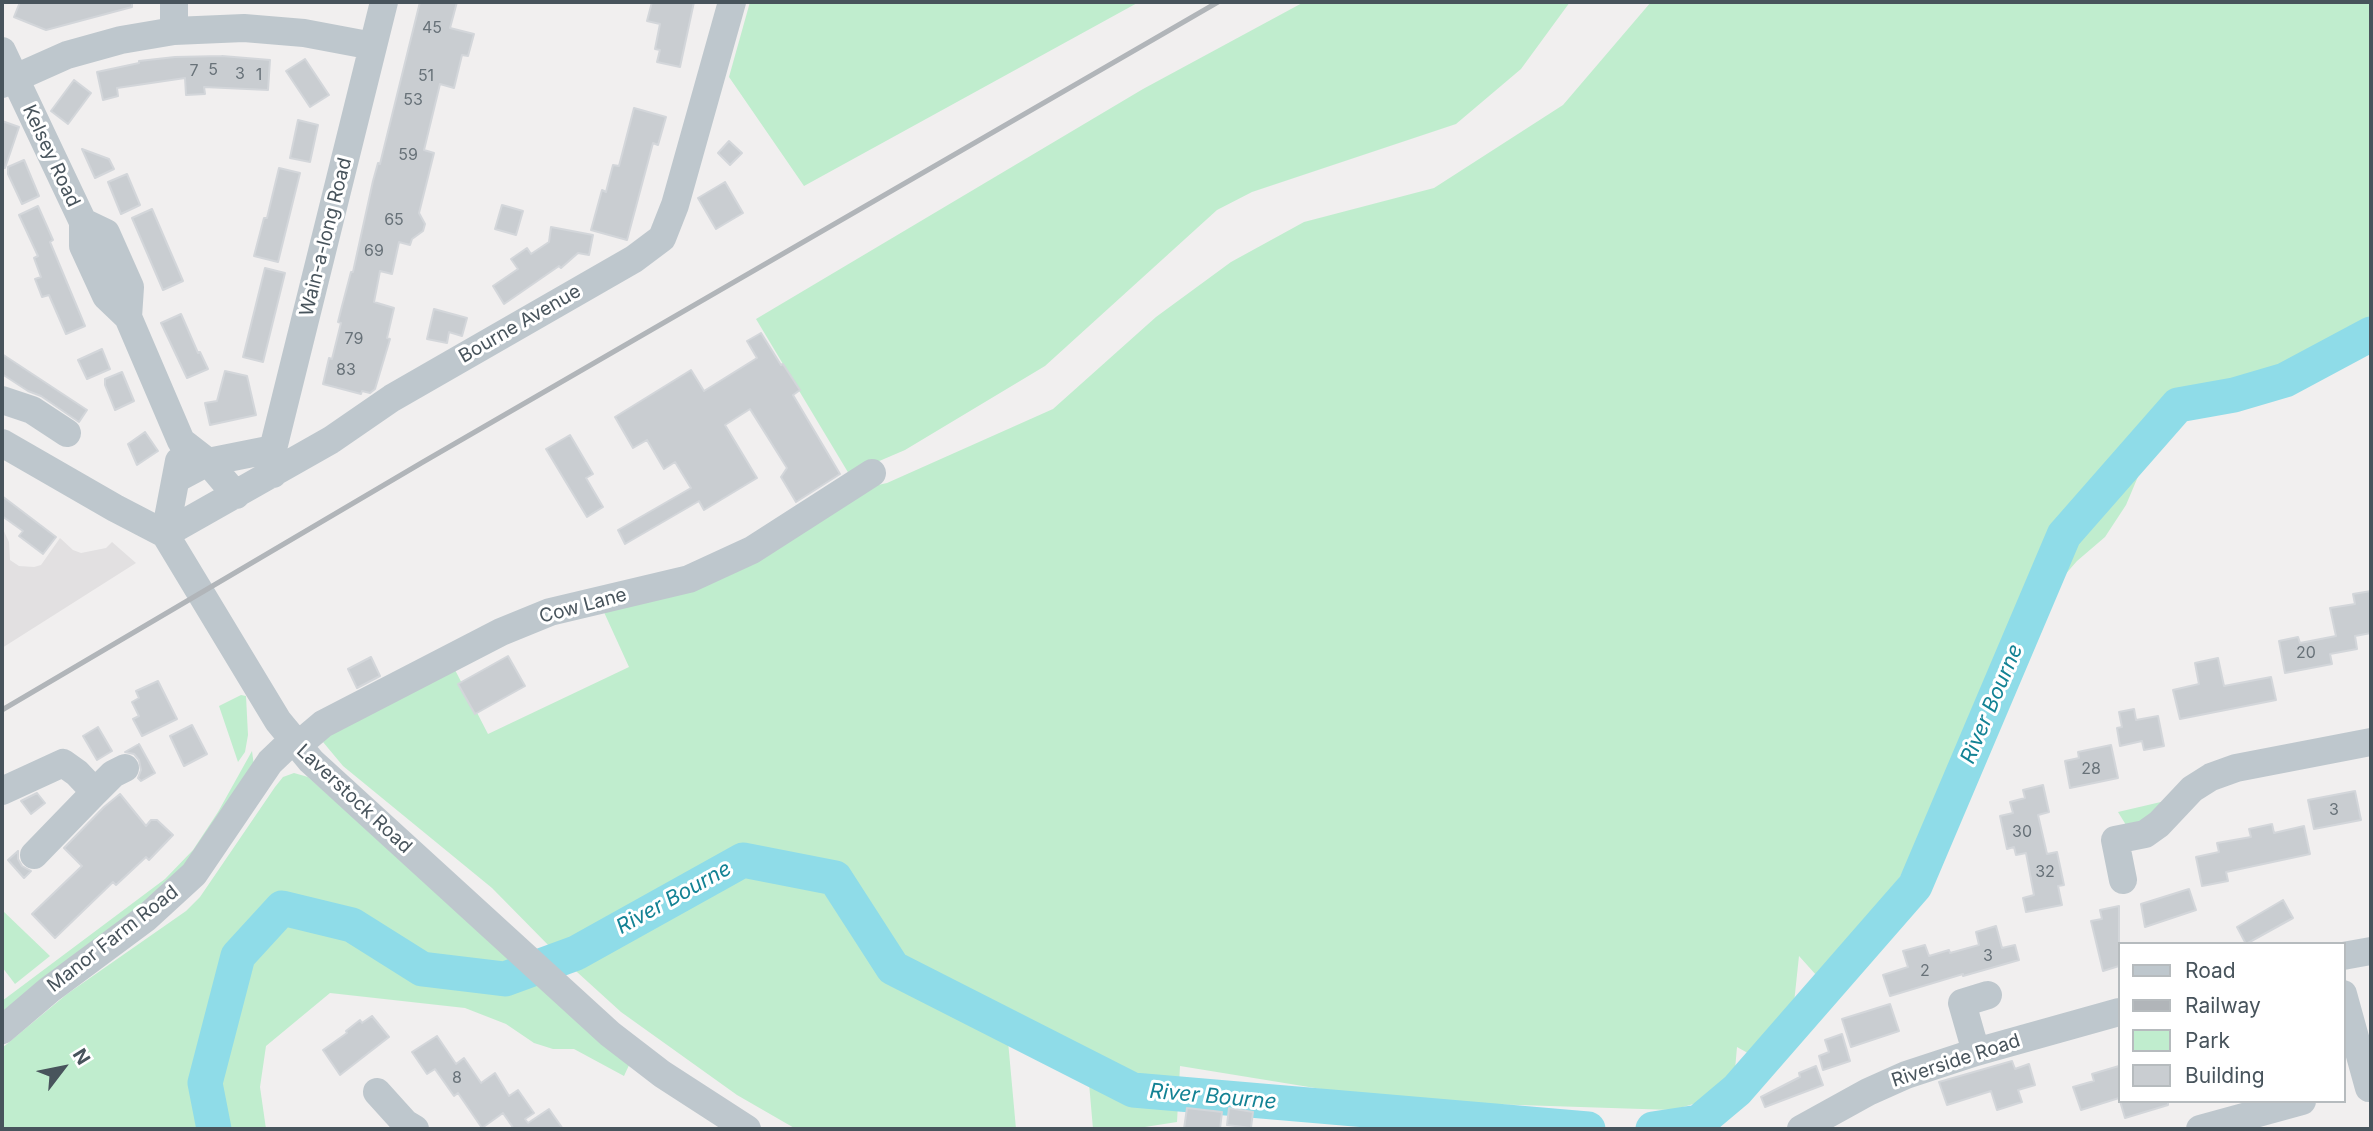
<!DOCTYPE html>
<html>
<head>
<meta charset="utf-8">
<style>
	body { margin:0 }
	#map { position:relative; width:2373px; height:1131px; overflow:hidden; background:#f1efef; font-family:Inter,sans-serif }
	canvas { display:block }
	.frame { position:absolute; inset:0; border:4px solid #48545c; pointer-events:none }
	.legend { position:absolute; left:2118px; top:942px; width:228px; height:161px; box-sizing:border-box; background:#fff; border:2px solid #b6bbbe; margin:0; padding:9px 12px; list-style:none; font-size:21px; color:#48545c }
	.legend li { display:flex; align-items:center; gap:14px; height:35px }
	.legend b { width:35px; border:2px solid #b6bbbe }
	.north { position:absolute; left:28px; top:1033px; width:70px; height:70px; -webkit-text-stroke:5px #fff; paint-order:stroke; rotate:58deg; font-size:19px; font-weight:700; line-height:28px; text-align:center; color:#48545c }
	.north::after { content:''; display:block; margin:auto; width:24px; height:32px; background:#48545c; clip-path:polygon(50% 0,100% 100%,50% 72%,0 100%) }
</style>
</head>
<body>
<div id="map">
<canvas width="2373" height="1131"></canvas>
<div class="frame"></div>
<ul class="legend">
<li><b style="height:9px;background:#bec7cd"></b>Road</li>
<li><b style="height:9px;background:#b1b5b9"></b>Railway</li>
<li><b style="height:19px;background:#c0edce"></b>Park</li>
<li><b style="height:19px;background:#c9cdd1"></b>Building</li>
</ul>
<div class="north">N</div>
</div>
<script>
const g = document.querySelector('canvas').getContext('2d');
g.lineJoin = 'round';
function fillPath(path, color) { g.fillStyle = color; g.fill(path, 'evenodd'); }
const toPath = rows => new Path2D(rows.map(r => 'M' + r).join(''));
function stroke(path, color, width, dash) { g.strokeStyle = color; g.lineWidth = width; g.lineCap = dash ? 'butt' : 'round'; g.setLineDash(dash || []); g.stroke(path); }
function drawText(font, color, halo, rows, align = 'center') {
  g.font = font + ' Inter,sans-serif'; g.lineWidth = 6; g.setLineDash([]); g.textBaseline = 'middle'; g.strokeStyle = halo; g.fillStyle = color; for (const [text, x, y, turn = 0] of rows) {
    g.save(); g.translate(x, y); g.rotate((+turn || 0) * Math.PI / 180); g.textAlign = isNaN(turn) ? turn : align; if (halo) g.strokeText(text, 0, 0); g.fillText(text, 0, 0); g.restore();
  }
}
const education = toPath([
	[2,527,9,542,10,560,19,566,34,567,41,565,60,538,73,550,81,553,106,548,112,542,136,563,2,648]
]);
const green = toPath([
	[750,2,1139,2,804,186,729,77],
	[1304,2,1570,2,1521,69,1456,124,1252,192,1217,210,1045,366,905,450,849,474,756,319,1143,89],
	[1651,2,2371,2,2371,346,2286,388,2183,415,2145,460,2126,505,2105,537,2077,561,2050,592,2032,579,1921,835,1900,877,1817,976,1799,956,1794,1003,1755,1057,1737,1047,1734,1081,1700,1102,1673,1110,1395,1101,1180,1066,1177,1122,1132,1129,1093,1129,1089,1083,1008,1041,1016,1129,796,1129,737,1095,621,1012,555,952,492,888,343,766,323,742,329,733,454,668,488,734,629,667,603,610,869,487,887,483,1053,409,1156,317,1231,262,1304,222,1434,188,1563,105],
	[241,695,246,696,248,735,245,752,238,762,219,706],
	[252,751,254,766,181,876,2,1013,2,1001,165,879,193,850,218,812],
	[294,773,308,777,630,1063,624,1076,574,1049,553,1049,534,1043,506,1024,465,1008,330,993,266,1046,260,1087,266,1129,2,1129,2,1048,67,994,186,911,200,897,275,787,283,777],
	[2165,801,2152,820,2126,825,2118,812],
	[2,910,50,956,15,984,2,967]
]);
const river = toPath([
	[214,1129,205,1083,238,956,282,908,352,925,422,969,505,979,576,953,743,860,835,878,893,968,1133,1090,1588,1129],
	[1653,1129,1699,1122,1737,1090,1915,886,2064,535,2178,405,2234,395,2285,380,2371,334]
]);
const building = toPath([
	[20,2,132,2,132,7,46,30,14,17,20,2],
	[420,2,457,2,450,28,474,34,468,56,462,55,454,88,440,84,424,150,434,153,419,213,425,224,423,231,412,239,410,245,399,242,392,274,380,271,374,302,394,308,387,338,390,339,375,389,370,393,362,391,361,394,323,384,329,358,332,359,341,323,338,322,341,310,351,272,353,272,373,181,378,163,380,164,420,2],
	[652,2,694,2,680,67,657,62,660,50,655,49,660,24,647,21,652,2],
	[222,56,270,60,268,90,204,87,205,94,186,95,185,78,117,88,118,96,103,100,97,72,139,63,139,61,175,57,222,56],
	[305,59,329,95,310,107,286,71,305,59],
	[74,80,91,93,68,124,51,111,74,80],
	[634,108,666,117,658,145,653,143,627,240,591,230,602,190,606,192,613,165,619,166,634,108],
	[298,120,318,125,310,162,290,158,298,120],
	[2,121,19,127,5,168,2,168,2,121],
	[729,141,742,153,730,165,718,153,729,141],
	[82,149,109,159,114,169,95,178,82,149],
	[24,160,39,196,22,204,8,174,8,167,24,160],
	[279,168,300,173,278,262,254,256,264,218,267,218,279,168],
	[127,174,140,205,121,214,108,182,127,174],
	[725,182,743,213,716,229,698,198,725,182],
	[502,205,523,211,516,235,495,229,502,205],
	[38,206,53,240,50,242,85,326,66,334,49,295,42,297,35,279,41,277,34,258,38,256,19,215,38,206],
	[152,209,183,281,163,290,132,218,152,209],
	[551,227,593,235,589,255,578,253,561,268,559,266,504,304,493,286,518,269,511,259,527,248,531,254,549,242,551,227],
	[265,268,285,273,263,362,243,357,265,268],
	[434,309,467,318,462,336,449,332,447,343,427,339,434,309],
	[181,314,198,353,200,352,208,369,187,378,161,323,181,314],
	[761,333,781,365,783,364,800,390,793,395,840,474,796,502,781,477,787,468,750,409,725,425,757,478,704,510,699,501,625,544,618,530,691,488,675,462,664,469,647,440,633,448,615,417,691,370,704,391,757,358,747,341,761,333],
	[102,349,110,369,87,379,78,360,102,349],
	[2,354,87,410,79,422,41,396,28,391,2,374,2,354],
	[225,371,247,376,256,415,210,425,205,403,217,401,225,371],
	[122,372,134,401,115,410,105,385,105,379,122,372],
	[145,432,158,451,137,465,128,444,145,432],
	[570,435,593,474,586,478,603,507,587,517,546,449,570,435],
	[2,496,56,537,43,554,19,536,23,531,2,516,2,496],
	[2371,591,2371,633,2355,636,2357,649,2330,654,2332,664,2285,673,2279,641,2298,637,2300,643,2336,636,2330,608,2355,604,2353,594,2371,591],
	[508,656,525,686,475,714,458,684,508,656],
	[371,657,380,676,357,688,348,669,371,657],
	[2218,658,2224,686,2271,677,2276,700,2180,719,2173,690,2199,684,2195,663,2218,658],
	[158,681,177,719,142,736,133,719,139,716,132,702,139,698,136,691,158,681],
	[2134,709,2136,720,2158,716,2164,746,2144,750,2142,741,2120,746,2117,728,2122,727,2119,712,2134,709],
	[192,725,207,754,184,766,170,736,192,725],
	[98,727,112,751,97,760,83,736,98,727],
	[139,744,155,773,141,781,138,778,141,770,139,760,134,754,125,752,139,744],
	[2111,745,2118,778,2070,788,2065,761,2079,758,2078,752,2111,745],
	[2043,785,2049,812,2038,815,2047,854,2057,852,2064,885,2058,886,2062,905,2026,912,2023,898,2034,895,2026,853,2016,855,2014,847,2007,849,2000,816,2013,813,2010,802,2025,798,2023,790,2043,785],
	[2355,791,2361,820,2314,829,2308,800,2355,791],
	[37,793,45,803,31,814,21,801,37,793],
	[120,794,146,826,151,820,157,820,173,835,149,860,146,857,116,885,113,882,55,938,32,914,82,866,64,848,104,807,120,794],
	[2272,824,2274,833,2304,826,2310,854,2226,872,2228,881,2202,886,2196,857,2219,852,2217,843,2251,837,2249,829,2272,824],
	[18,851,18,859,22,866,31,871,24,878,8,860,18,851],
	[2189,889,2196,910,2145,927,2141,904,2189,889],
	[2283,900,2293,918,2246,944,2237,927,2283,900],
	[2119,906,2119,966,2103,971,2091,921,2102,919,2100,910,2119,906],
	[1996,926,2002,948,2015,945,2019,960,1963,976,1963,974,1890,996,1883,975,1908,967,1903,951,1925,945,1929,956,1949,950,1950,953,1979,945,1976,932,1996,926],
	[1890,1004,1899,1031,1851,1047,1842,1019,1890,1004],
	[372,1016,389,1037,340,1075,323,1050,347,1033,346,1031,360,1020,362,1023,372,1016],
	[1842,1034,1850,1061,1823,1070,1819,1056,1829,1052,1825,1040,1842,1034],
	[437,1036,456,1064,464,1058,481,1083,495,1073,509,1096,518,1090,534,1113,525,1119,528,1123,549,1109,563,1129,514,1129,503,1113,482,1128,458,1093,454,1096,435,1069,427,1074,412,1052,437,1036],
	[2012,1061,2015,1069,2029,1064,2035,1085,2018,1090,2022,1102,1997,1110,1991,1091,1947,1105,1939,1082,2012,1061],
	[1816,1066,1823,1085,1765,1107,1761,1097,1800,1077,1799,1073,1816,1066],
	[2119,1066,2119,1098,2081,1110,2073,1087,2094,1081,2092,1074,2119,1066],
	[2120,1101,2168,1101,2168,1105,2125,1118,2120,1101],
	[1187,1108,1222,1112,1220,1129,1184,1129,1187,1108],
	[1229,1108,1253,1112,1251,1128,1227,1125,1229,1108]
]);
const minor = toPath([
	[174,31,174,2],
	[2,51,83,222,83,246,106,296,128,317,181,441,208,462,236,495],
	[2,84,67,55,121,40,174,31,244,28,304,33,373,46],
	[83,222,106,233,130,287,128,317],
	[2,400,32,410,67,433],
	[2,443,115,508,165,534,278,721,311,761,610,1034,662,1074,747,1129],
	[273,474,273,449,384,2],
	[178,478,208,462,273,449],
	[165,534,331,440,392,398,634,259,662,238,675,205,732,2],
	[165,534,179,461],
	[297,746,323,724,501,632,550,612,689,579,752,550,872,473],
	[2,791,63,763,77,773,95,792,113,774,125,768],
	[34,855,95,792],
	[2123,880,2115,840,2145,834,2159,824,2192,789,2211,777,2236,768,2371,742],
	[2343,956,2371,951],
	[2343,994,2369,1088],
	[2,1030,49,990,146,918,194,874,270,762,292,741],
	[1976,1052,1962,1003,1988,995],
	[377,1092,405,1123,415,1129],
	[1801,1129,1868,1092,1906,1075,1976,1052,2119,1012],
	[2200,1129,2302,1101]
]);
const rail = toPath([
	[2,710,423,462,1218,2]
]);
const numberNames = [
	["45",432,28],
	["5",213,70],
	["7",194,71],
	["3",240,74],
	["1",259,75],
	["51",426,76],
	["53",413,100],
	["59",408,155],
	["65",394,220],
	["69",374,251],
	["79",354,339],
	["83",346,370],
	["20",2306,653],
	["28",2091,769],
	["3",2334,810],
	["30",2022,832],
	["32",2045,872],
	["3",1988,956],
	["2",1925,971],
	["8",457,1078]
];
const streetNames = [
	["Kelsey Road",51,156,65],
	["Wain-a-long Road",326,237,-76],
	["Bourne Avenue",520,324,-30],
	["Cow Lane",583,606,-15],
	["Laverstock Road",354,799,43],
	["Manor Farm Road",113,939,-38],
	["Riverside Road",1956,1061,-18]
];
const waterNames = [
	["River Bourne",1992,704,-67],
	["River Bourne",674,898,-29],
	["River Bourne",1213,1097,5]
];
fillPath(education, '#e2e0e1');
fillPath(green, '#c0edce');
stroke(river, '#8fdce8', 35);
fillPath(building, '#c9cdd1');
stroke(building, '#d3d6da', 2);
stroke(minor, '#bec7cd', 28);
stroke(rail, '#b1b5b9', 5);
drawText('16px', '#687279', null, numberNames);
drawText('19px', '#48545c', '#fff', streetNames);
drawText('italic 21px', '#138294', '#fff', waterNames);
</script>
</body>
</html>
